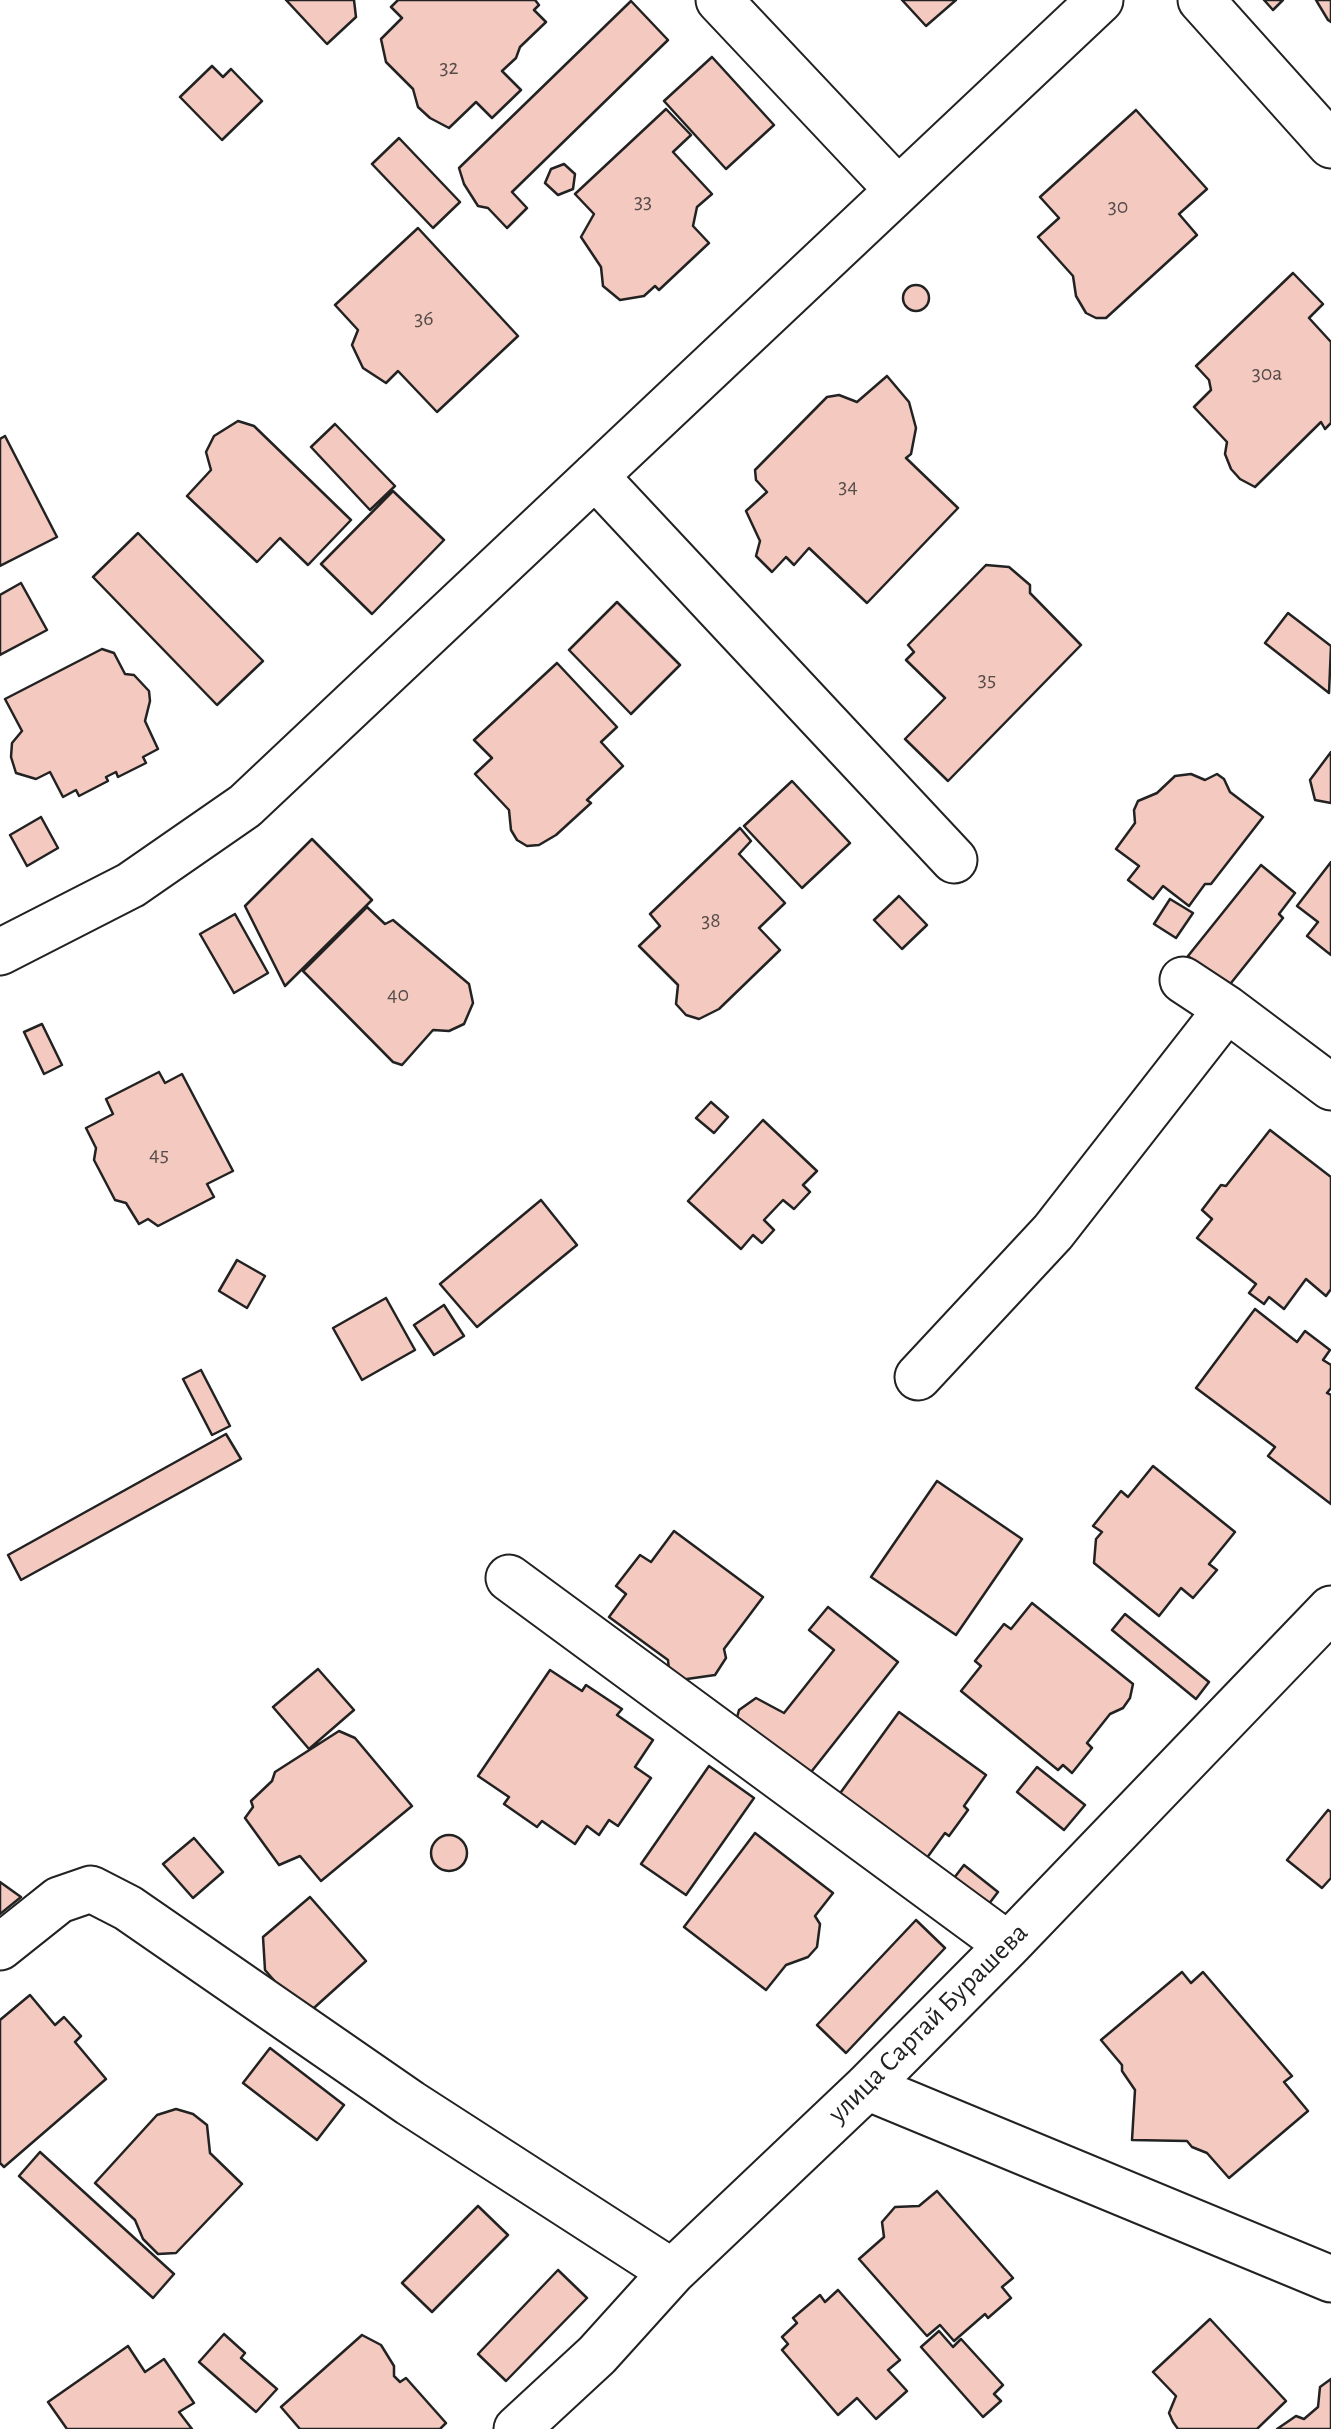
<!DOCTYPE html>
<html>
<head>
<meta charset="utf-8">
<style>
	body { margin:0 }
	canvas { display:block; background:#fff }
</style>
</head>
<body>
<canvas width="1331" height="2429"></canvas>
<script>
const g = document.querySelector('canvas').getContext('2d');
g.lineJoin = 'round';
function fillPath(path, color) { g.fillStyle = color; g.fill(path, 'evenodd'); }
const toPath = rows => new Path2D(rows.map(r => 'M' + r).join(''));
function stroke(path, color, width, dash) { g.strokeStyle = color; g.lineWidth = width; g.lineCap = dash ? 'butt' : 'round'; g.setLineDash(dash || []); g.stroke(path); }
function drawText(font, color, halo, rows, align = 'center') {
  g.font = font + ' "Alegreya Sans",sans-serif'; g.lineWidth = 8; g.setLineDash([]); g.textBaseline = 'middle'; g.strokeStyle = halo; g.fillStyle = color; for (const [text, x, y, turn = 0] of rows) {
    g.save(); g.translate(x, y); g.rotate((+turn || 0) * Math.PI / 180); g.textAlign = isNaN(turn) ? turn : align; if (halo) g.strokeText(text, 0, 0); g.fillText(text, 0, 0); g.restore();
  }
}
const building = toPath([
	[286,0,354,0,356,17,327,44,286,0],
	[398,0,535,0,539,5,534,10,546,22,520,47,516,58,502,71,521,90,492,118,476,102,449,128,430,118,418,107,413,89,386,62,381,39,402,18,391,7,398,0],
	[902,0,956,0,926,26,902,0],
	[1264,0,1283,0,1273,10,1264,0],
	[1316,0,1331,0,1331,22,1328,20,1316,0],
	[631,1,668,40,512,192,527,208,507,228,488,208,478,206,464,184,459,168,631,1],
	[712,57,774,125,726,169,664,101,712,57],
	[212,66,223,77,231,69,262,101,222,140,180,97,212,66],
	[666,109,691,135,673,152,712,194,697,207,693,226,709,243,659,290,655,286,644,296,620,300,603,286,601,267,581,237,594,214,575,194,666,109],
	[1136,110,1207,189,1179,214,1197,235,1106,318,1096,318,1086,313,1076,296,1073,276,1038,237,1059,218,1040,197,1136,110],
	[399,138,460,202,433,228,372,164,399,138],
	[564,164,575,174,573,189,558,195,545,183,551,169,564,164],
	[418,228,518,336,437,412,398,371,386,383,363,368,352,345,358,330,335,305,418,228],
	[1293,273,1323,304,1309,318,1331,342,1331,423,1325,429,1321,422,1255,487,1240,479,1231,469,1225,454,1227,442,1194,407,1211,390,1209,380,1196,366,1293,273],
	'903 298a13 13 0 1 1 26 0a13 13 0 1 1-26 0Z',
	[887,376,909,402,916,428,911,454,906,458,958,508,867,603,809,548,794,565,786,557,772,572,756,556,760,541,746,511,767,492,756,480,755,470,827,397,839,395,857,402,887,376],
	[238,421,254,426,351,520,308,565,280,538,257,562,187,496,211,470,206,452,214,436,238,421],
	[335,424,395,486,370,510,311,447,335,424],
	[5,436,57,537,0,566,0,439,5,436],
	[393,491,444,540,372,614,321,564,393,491],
	[138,533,263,661,217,705,93,577,138,533],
	[986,565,1009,567,1030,585,1030,593,1081,645,948,781,905,739,945,698,906,660,914,652,908,645,986,565],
	[21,583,47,630,0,655,0,595,21,583],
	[617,602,680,665,631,714,569,650,617,602],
	[1288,613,1331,646,1329,693,1265,643,1288,613],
	[102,649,114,653,125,674,134,675,149,691,150,701,145,721,158,749,143,757,146,763,118,777,116,772,106,777,108,781,79,796,76,790,63,797,50,772,36,779,16,773,11,757,12,743,22,731,5,699,102,649],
	[557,663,617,727,601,742,623,766,587,800,591,803,556,835,539,845,527,846,517,840,511,830,509,810,475,774,492,758,474,740,557,663],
	[1331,752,1331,803,1315,800,1310,780,1331,752],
	[1191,774,1205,780,1217,774,1224,779,1230,792,1263,817,1211,884,1205,884,1189,906,1163,886,1153,899,1128,880,1139,866,1116,849,1135,823,1134,810,1138,801,1157,793,1175,776,1191,774],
	[792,781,850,843,802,888,744,826,792,781],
	[41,817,58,848,27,866,10,835,41,817],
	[740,828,751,841,739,854,785,903,759,928,780,950,719,1009,699,1019,686,1015,676,1004,678,985,639,946,660,926,650,914,740,828],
	[312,839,372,900,285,986,245,906,312,839],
	[1331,862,1331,955,1307,936,1318,922,1297,906,1331,862],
	[1261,865,1295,893,1279,914,1283,918,1227,988,1188,956,1261,865],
	[899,896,927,925,902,949,874,920,899,896],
	[1170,899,1193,913,1176,938,1154,924,1170,899],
	[367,907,385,924,393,920,469,984,473,1003,464,1024,449,1031,433,1030,402,1065,393,1062,303,971,367,907],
	[235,914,268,973,234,993,200,934,235,914],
	[42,1024,62,1065,44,1074,24,1032,42,1024],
	[159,1072,165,1083,182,1074,233,1171,207,1184,214,1197,158,1226,148,1219,139,1224,126,1203,115,1200,94,1160,96,1148,86,1128,113,1114,106,1099,159,1072],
	[711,1102,728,1117,714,1133,696,1118,711,1102],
	[763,1120,817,1171,803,1185,810,1192,794,1209,783,1200,764,1220,774,1230,762,1243,753,1235,741,1249,688,1201,763,1120],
	[1270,1130,1331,1177,1331,1289,1326,1296,1306,1279,1284,1309,1269,1297,1264,1304,1249,1293,1256,1284,1197,1238,1212,1219,1202,1210,1221,1185,1226,1186,1270,1130],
	[541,1200,577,1245,477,1327,440,1284,541,1200],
	[237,1260,265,1276,247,1308,219,1291,237,1260],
	[386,1298,415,1350,362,1380,333,1328,386,1298],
	[444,1305,464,1336,434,1355,414,1325,444,1305],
	[1255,1309,1297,1342,1305,1331,1330,1350,1323,1360,1331,1365,1331,1388,1327,1393,1331,1395,1331,1504,1268,1456,1275,1447,1196,1388,1255,1309],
	[201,1370,230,1426,212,1435,183,1379,201,1370],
	[226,1434,241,1459,21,1580,8,1555,226,1434],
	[1153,1466,1235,1532,1209,1564,1217,1570,1193,1598,1181,1588,1159,1616,1094,1563,1096,1539,1102,1532,1093,1526,1121,1491,1128,1497,1153,1466],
	[937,1481,1022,1539,956,1635,871,1577,937,1481],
	[674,1531,763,1597,724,1649,726,1658,715,1675,680,1680,669,1670,668,1660,609,1617,626,1594,616,1586,640,1555,651,1562,674,1531],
	[1032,1603,1133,1684,1130,1698,1123,1708,1110,1714,1087,1743,1092,1748,1072,1773,1063,1765,1058,1770,961,1691,981,1666,975,1661,1004,1624,1011,1629,1032,1603],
	[828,1607,898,1662,804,1781,735,1725,739,1710,756,1698,784,1713,834,1650,809,1630,828,1607],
	[1125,1614,1209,1682,1196,1699,1112,1630,1125,1614],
	[318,1669,354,1710,309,1749,273,1707,318,1669],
	[550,1670,582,1691,586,1685,622,1709,617,1715,653,1740,635,1767,651,1778,618,1826,609,1820,599,1835,587,1826,575,1844,542,1821,537,1827,504,1804,509,1797,478,1776,550,1670],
	[899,1712,986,1775,964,1806,968,1810,949,1836,945,1833,921,1866,833,1803,899,1712],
	[339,1731,355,1738,412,1806,321,1881,300,1856,279,1865,245,1818,253,1807,251,1801,272,1781,275,1772,339,1731],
	[709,1766,754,1798,686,1895,641,1864,709,1766],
	[1037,1767,1085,1805,1064,1830,1017,1792,1037,1767],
	[1328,1810,1331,1812,1331,1878,1322,1888,1287,1860,1328,1810],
	[755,1833,833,1893,815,1916,820,1924,817,1947,808,1957,786,1965,766,1990,684,1927,755,1833],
	'431 1853a18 18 0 1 1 36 0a18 18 0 1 1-36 0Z',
	[194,1838,223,1872,193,1898,163,1864,194,1838],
	[964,1865,998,1892,985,1909,951,1882,964,1865],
	[0,1882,21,1897,0,1914,0,1882],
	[310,1897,366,1961,305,2016,265,1970,263,1937,310,1897],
	[916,1920,945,1948,846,2053,817,2025,916,1920],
	[1182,1972,1191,1983,1203,1972,1292,2076,1284,2082,1308,2111,1229,2178,1207,2153,1192,2147,1187,2141,1132,2140,1135,2090,1122,2071,1122,2065,1101,2040,1182,1972],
	[30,1995,55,2025,64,2017,81,2036,75,2042,106,2079,4,2167,0,2163,0,2020,30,1995],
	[270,2048,344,2105,317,2140,243,2083,270,2048],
	[176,2109,193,2114,207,2125,210,2153,242,2184,176,2253,158,2254,143,2239,135,2220,95,2183,157,2115,176,2109],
	[40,2152,174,2274,153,2298,19,2176,40,2152],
	[937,2191,1013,2278,1002,2287,1011,2298,988,2318,985,2314,954,2341,940,2325,927,2336,859,2259,884,2237,882,2222,895,2207,919,2206,937,2191],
	[478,2206,508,2235,432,2312,402,2283,478,2206],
	[558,2270,587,2298,506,2381,478,2354,558,2270],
	[838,2290,900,2360,888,2370,907,2391,876,2419,857,2398,838,2415,782,2350,788,2344,782,2337,797,2323,793,2318,820,2295,825,2302,838,2290],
	[1210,2319,1286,2401,1257,2429,1178,2429,1173,2422,1169,2413,1176,2396,1153,2372,1210,2319],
	[939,2331,953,2347,961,2339,1003,2385,994,2394,1001,2401,983,2417,921,2347,939,2331],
	[224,2334,245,2353,241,2358,277,2389,256,2412,199,2362,224,2334],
	[362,2335,381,2345,394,2366,394,2376,400,2382,406,2378,446,2423,440,2429,300,2429,281,2407,362,2335],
	[128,2346,145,2372,164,2359,194,2403,179,2412,192,2429,67,2429,48,2402,128,2346],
	[1331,2379,1331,2429,1277,2429,1296,2416,1304,2419,1318,2407,1320,2387,1331,2379]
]);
const street = toPath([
	[719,0,898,190],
	[1201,0,1331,145],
	[595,476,954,860],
	[0,952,131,885,245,806,1100,0],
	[1183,980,1227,1009,1331,1087],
	[918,1377,1053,1232,1227,1009],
	[509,1578,1008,1945],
	[0,1947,59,1900,91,1889,128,1908,410,2103,672,2272],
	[867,2087,1331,2279],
	[517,2429,597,2355,672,2272,867,2087,1008,1945,1331,1609]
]);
const numberNames = [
	["32",449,67],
	["33",643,201],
	["30",1118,206],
	["36",424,318],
	["30а",1267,373],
	["34",848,486],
	["35",987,679],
	["38",711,920],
	["40",398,994],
	["45",159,1154]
];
const streetNames = [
	["улица Сартай Бурашева",928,2023,-45]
];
fillPath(building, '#f3c9c0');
stroke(building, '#222', 2.5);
stroke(street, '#222', 49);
stroke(street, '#fff', 45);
drawText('22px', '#564c4a', null, numberNames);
drawText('28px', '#222', '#fff', streetNames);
</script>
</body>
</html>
